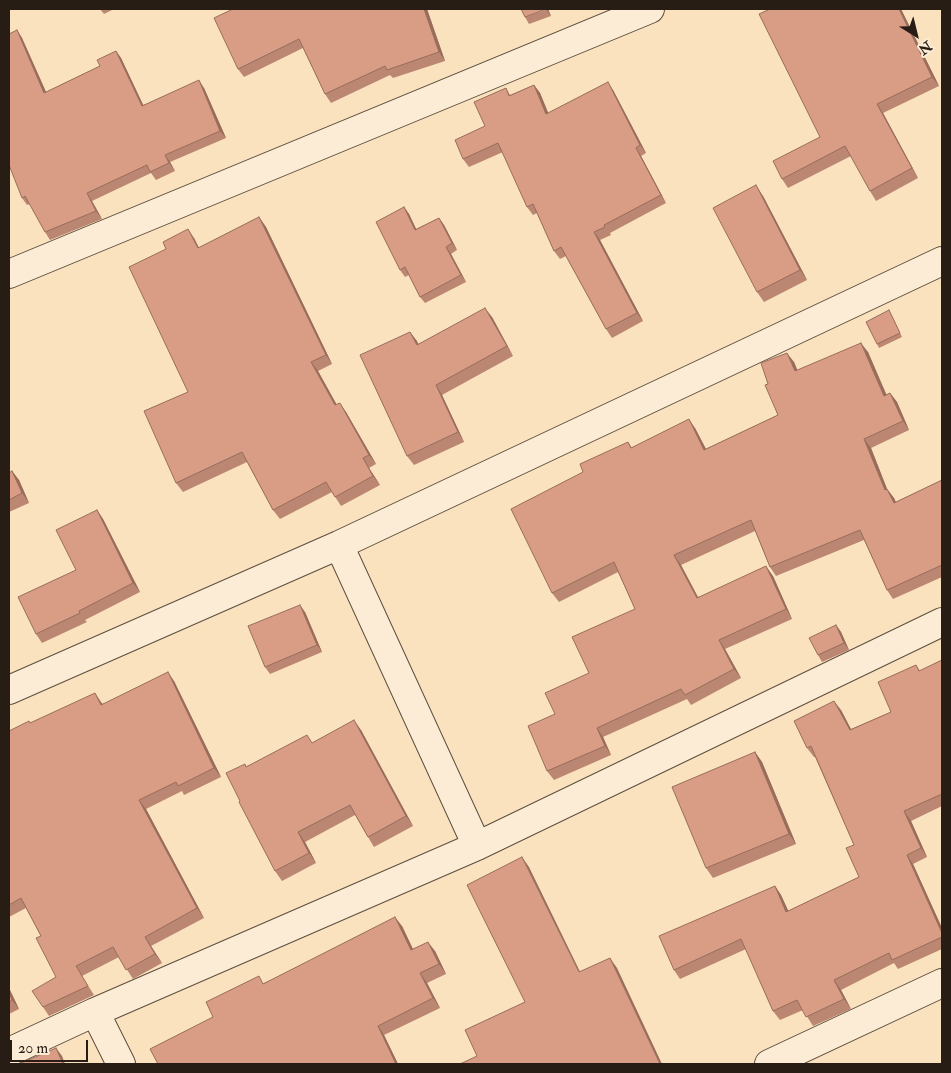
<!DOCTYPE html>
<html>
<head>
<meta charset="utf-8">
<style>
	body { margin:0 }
	#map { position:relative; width:951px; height:1073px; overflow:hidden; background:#fbe2be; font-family:"IM FELL Double Pica",serif }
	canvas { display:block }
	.frame { position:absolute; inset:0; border:10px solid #271d15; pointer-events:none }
	.north { position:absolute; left:891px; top:10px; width:50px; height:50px; -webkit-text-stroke:4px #fcecd5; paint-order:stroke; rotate:144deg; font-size:14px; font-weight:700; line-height:20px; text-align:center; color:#271d15 }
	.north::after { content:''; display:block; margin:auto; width:18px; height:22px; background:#271d15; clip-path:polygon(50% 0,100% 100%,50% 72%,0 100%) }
	.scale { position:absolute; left:10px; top:1040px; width:78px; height:22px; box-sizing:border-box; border:2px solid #271d15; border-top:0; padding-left:6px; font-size:15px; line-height:18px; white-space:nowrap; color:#271d15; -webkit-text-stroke:4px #fcecd5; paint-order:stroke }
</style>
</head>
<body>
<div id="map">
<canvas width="951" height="1073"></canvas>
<div class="frame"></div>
<div class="north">N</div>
<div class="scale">20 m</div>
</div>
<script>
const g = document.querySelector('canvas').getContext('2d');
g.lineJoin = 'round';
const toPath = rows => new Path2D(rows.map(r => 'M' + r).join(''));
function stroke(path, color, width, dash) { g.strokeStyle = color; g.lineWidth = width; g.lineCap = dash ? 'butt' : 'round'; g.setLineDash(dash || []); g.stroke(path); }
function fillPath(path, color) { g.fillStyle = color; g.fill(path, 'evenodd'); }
const street = toPath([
	[9,274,650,9],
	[339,545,477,846],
	[9,690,339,545,942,261],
	[95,1012,121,1064],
	[9,1052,95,1012,477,846,942,622],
	[769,1064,942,983]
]);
const wall = toPath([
	[100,9,114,9,104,14],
	[233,9,427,9,445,61,393,78,390,75,331,103,325,94,303,48,244,77,238,69],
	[548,9,551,16,529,24,525,17],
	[901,9,939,86,883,113,918,178,876,201,870,191,851,156,788,188,782,179,820,137],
	[17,30,22,38,46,92,100,66,116,51,121,58,143,105,204,88,226,138,170,162,175,171,156,180,151,173,92,201,102,219,50,240,45,232,30,204,27,205,22,198],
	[534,85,540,93,548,113,613,90,646,153,641,156,666,203,610,233,611,235,600,240,643,321,612,338,606,329,566,256,560,259,554,251,537,213,533,215,527,207,503,152,469,167,463,159,485,126,506,88,510,95],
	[763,196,807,280,764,302,757,292],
	[404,207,409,214,416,229,439,218,444,225,457,250,451,254,466,282,425,303,420,297,409,275,405,277,400,270],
	[259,217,266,227,332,364,318,371,336,404,346,412,376,464,369,468,380,485,341,506,332,492,280,519,273,510,247,462,183,492,176,483,188,392,194,238,199,248],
	[891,314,902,337,879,348,877,344],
	[492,317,513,356,442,395,464,442,414,465,407,456,410,332,418,344],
	[868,352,886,395,890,393,897,402,909,430,871,448,887,489,894,498,896,502,942,480,942,577,893,599,887,590,864,540,776,576,770,567,755,531,681,565,698,597,773,576,792,619,725,649,741,678,691,705,687,699,603,737,611,755,554,780,547,771,555,714,589,673,635,609,618,572,559,602,552,593,583,472,628,442,632,448,695,428,706,449,778,415,768,384,794,362,797,370],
	[12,471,19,480,29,503,9,512,9,473],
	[97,510,103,519,140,592,85,620,87,622,42,643,36,634,76,570],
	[305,612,322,652,270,674,265,667],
	[836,625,841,632,849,650,822,662,818,655],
	[942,660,942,806,911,821,927,857,913,864,942,928,942,949,898,969,894,963,841,990,851,1009,813,1026,803,1010,780,1020,773,1011,746,949,680,979,674,970,775,886,781,895,788,911,859,877,854,845,815,757,814,757,807,748,841,710,851,729,891,712,916,665,920,671],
	[174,681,221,777,184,795,182,791,146,809,204,918,151,946,162,963,133,979,119,957,82,976,94,995,49,1016,43,1007,56,977,41,936,26,908,9,917,9,731,30,723,101,702,103,704],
	[361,730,413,826,374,847,368,837,355,815,305,842,316,863,282,881,275,871,247,766,313,743],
	[755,752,762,762,796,844,713,878,706,868],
	[402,926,413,949,435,951,446,974,427,983,440,1008,384,1035,398,1064,158,1064,213,1017,264,983],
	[9,988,19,1009,9,1014]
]);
const shadedWall = toPath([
	[424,9,427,9,445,61,439,52],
	[546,9,548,9,551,16],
	[899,9,901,9,939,86,932,77],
	[17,30,22,38,50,101,44,93],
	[116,51,121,58,147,113,142,106],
	[199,80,204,88,226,138,220,131],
	[608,82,613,90,646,153,640,145],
	[534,85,540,93,552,122,546,114],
	[877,104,883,113,918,178,912,168],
	[636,148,641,156,666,203,661,195],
	[165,155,170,162,175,171,169,163],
	[756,185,763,196,807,280,800,270],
	[87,193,92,201,102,219,96,211],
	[404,207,409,214,420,237,415,230],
	[259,217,266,227,332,364,326,355],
	[439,218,444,225,457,250,452,243],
	[188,229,194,238,204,258,198,248],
	[594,232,600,240,643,321,637,313],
	[446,247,451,254,466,282,461,275],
	[485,308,492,317,513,356,507,346],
	[410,332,417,341,423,354,417,345],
	[861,343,868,352,891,405,884,396],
	[787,353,794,362,802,381,795,371],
	[311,362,318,371,342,414,335,405],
	[436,385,442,395,464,442,458,432],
	[890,393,897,402,909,430,903,421],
	[340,403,346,412,376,464,369,455],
	[689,419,695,428,711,459,704,450],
	[864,439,871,448,891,499,885,490],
	[363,458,369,468,380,485,373,476],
	[12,471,19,480,29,503,22,493],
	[887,489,894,498,900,512,894,503],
	[97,510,103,519,140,592,133,583],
	[674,555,681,565,703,607,697,598],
	[766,566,773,576,792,619,786,609],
	[300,605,305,612,322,652,317,645],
	[836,625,841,632,849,650,844,643],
	[719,640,725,649,741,678,734,669],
	[168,672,174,681,221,777,214,768],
	[95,693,101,702,107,714,101,705],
	[834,701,841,710,856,739,850,730],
	[354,720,361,730,413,826,406,816],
	[597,728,603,737,611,755,605,746],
	[755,752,762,762,796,844,789,834],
	[139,800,146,809,204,918,197,908],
	[904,811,911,821,927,857,921,848],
	[298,832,305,842,316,863,309,853],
	[907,855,913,864,942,928,942,933],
	[522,857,529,867,585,982,579,972],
	[775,886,781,895,793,921,786,912],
	[395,917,402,926,418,960,411,950],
	[145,937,151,946,162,963,155,954],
	[428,942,435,951,446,974,439,964],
	[610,958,617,968,662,1064,660,1064],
	[420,973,427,983,440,1008,433,998],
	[834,980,841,990,851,1009,844,999],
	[9,988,19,1009,12,1000,9,992],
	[378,1026,384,1035,398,1064,396,1064],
	[56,1048,62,1056,65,1064,63,1064]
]);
const building = toPath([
	[233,9,424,9,439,52,387,70,385,66,325,94,299,39,238,69,214,18,233,9],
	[521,9,546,9,525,17,521,9],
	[770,9,899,9,932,77,877,104,912,168,870,191,845,146,782,179,773,161,820,137,759,14,770,9],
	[17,30,44,93,100,66,97,60,116,51,142,106,199,80,220,131,165,155,169,163,150,172,147,165,87,193,96,211,45,232,25,196,22,198,9,165,9,34,17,30],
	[608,82,640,145,636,148,661,195,604,225,605,227,594,232,637,313,606,329,561,247,554,251,533,204,527,207,498,143,463,159,455,140,485,126,474,102,506,88,509,96,534,85,546,114,608,82],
	[756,185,800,270,757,292,713,208,756,185],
	[404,207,415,230,439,218,452,243,446,247,461,275,420,297,405,267,400,270,376,222,404,207],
	[259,217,326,355,311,362,335,405,340,403,369,455,363,458,373,476,335,497,326,482,273,510,242,452,176,483,144,411,188,392,129,267,166,249,163,242,188,229,198,248,259,217],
	[485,308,507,346,436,385,458,432,407,456,360,355,410,332,417,345,485,308],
	[889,310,900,333,877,344,866,322,889,310],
	[861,343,884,396,890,393,903,421,864,439,885,490,887,489,894,503,942,480,942,565,887,590,860,530,770,567,751,520,674,555,697,598,766,566,786,609,719,640,734,669,685,695,681,689,597,728,605,746,547,771,528,726,555,714,545,693,589,673,572,637,635,609,614,562,552,593,511,509,583,472,580,464,628,442,631,448,689,419,704,450,778,415,765,385,768,384,761,363,787,353,795,371,861,343],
	[12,471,22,493,9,500,9,473,12,471],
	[97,510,133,583,79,611,80,613,36,634,18,597,76,570,56,530,97,510],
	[300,605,317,645,265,667,248,626,300,605],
	[836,625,844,643,818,655,809,638,836,625],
	[942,660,942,794,904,811,921,848,907,855,942,933,942,937,892,960,889,953,834,980,844,999,806,1017,797,1000,773,1011,741,939,674,970,659,936,775,886,786,912,859,877,846,848,854,845,811,746,807,748,794,721,834,701,850,730,891,712,878,682,916,665,919,671,942,660],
	[168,672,214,768,178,786,176,782,139,800,197,908,145,937,155,954,126,970,113,947,76,966,88,986,43,1007,32,991,56,977,36,938,41,936,21,898,9,905,9,731,29,721,30,723,95,693,101,705,168,672],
	[354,720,406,816,368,837,350,805,298,832,309,853,275,871,239,802,240,801,226,773,245,764,246,767,307,735,312,743,354,720],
	[755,752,789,834,706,868,672,787,755,752],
	[522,857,579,972,610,958,660,1064,460,1064,477,1056,465,1030,525,1002,467,885,522,857],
	[395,917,411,950,428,942,439,964,420,973,433,998,378,1026,396,1064,158,1064,150,1049,213,1017,206,1002,259,976,263,984,395,917],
	[9,992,12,1000,9,1002,9,992],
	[56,1048,63,1064,19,1064,56,1048]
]);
stroke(street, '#5c4e3f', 30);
stroke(street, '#fcecd5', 28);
fillPath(wall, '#bb8672');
fillPath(shadedWall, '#986d5c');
fillPath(building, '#d99c84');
stroke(building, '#986d5c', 1);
</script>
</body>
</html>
